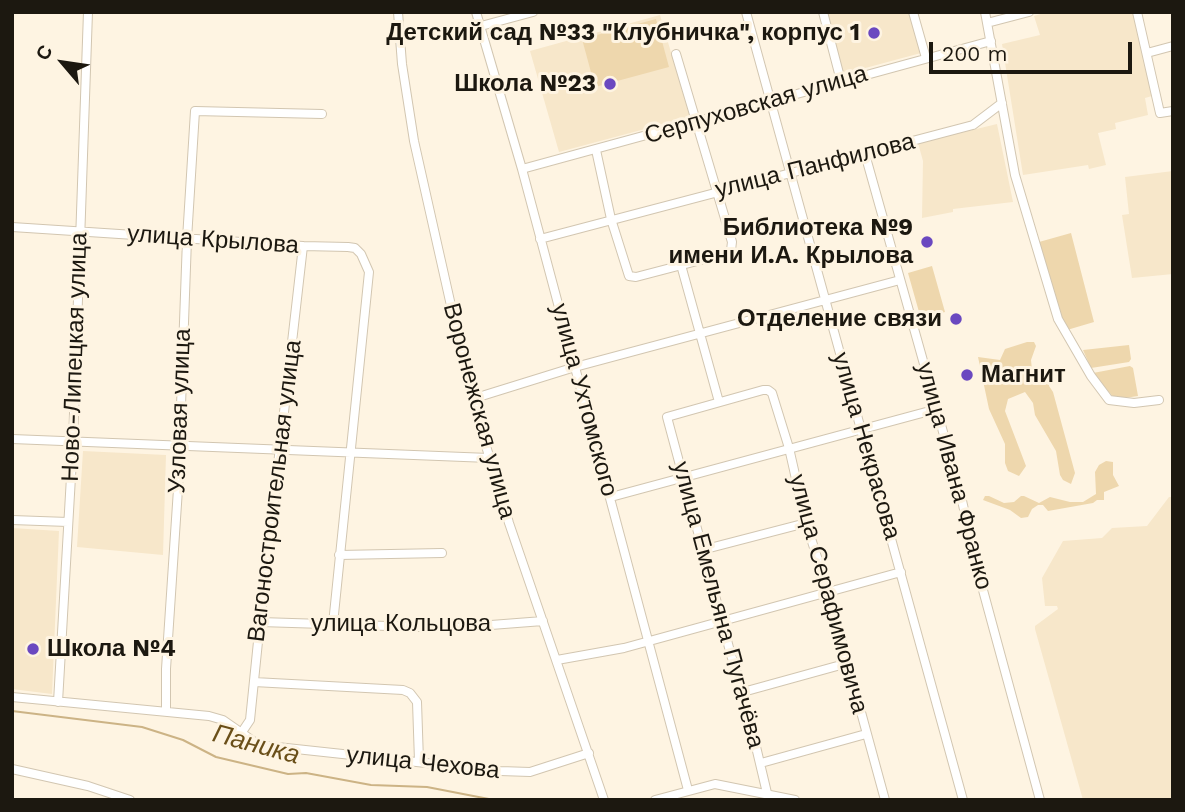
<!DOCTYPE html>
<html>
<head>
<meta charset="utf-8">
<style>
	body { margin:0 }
	#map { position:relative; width:1185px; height:812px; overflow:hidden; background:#fef4e2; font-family:"Work Sans",sans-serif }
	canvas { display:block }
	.frame { position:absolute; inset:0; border:14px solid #1c1810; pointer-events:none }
	.north { position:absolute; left:28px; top:28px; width:70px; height:70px; -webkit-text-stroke:5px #fef4e2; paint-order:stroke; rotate:299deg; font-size:19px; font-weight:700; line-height:28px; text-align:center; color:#1c1810 }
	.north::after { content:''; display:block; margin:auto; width:24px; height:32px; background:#1c1810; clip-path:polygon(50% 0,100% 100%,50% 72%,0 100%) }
	.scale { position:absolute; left:929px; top:42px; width:203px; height:32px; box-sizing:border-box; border:4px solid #1c1810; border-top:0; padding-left:9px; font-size:21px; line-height:24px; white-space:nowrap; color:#1c1810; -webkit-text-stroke:5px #fef4e2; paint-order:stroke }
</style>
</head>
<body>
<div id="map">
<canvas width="1185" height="812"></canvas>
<div class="frame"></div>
<div class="north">С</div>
<div class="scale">200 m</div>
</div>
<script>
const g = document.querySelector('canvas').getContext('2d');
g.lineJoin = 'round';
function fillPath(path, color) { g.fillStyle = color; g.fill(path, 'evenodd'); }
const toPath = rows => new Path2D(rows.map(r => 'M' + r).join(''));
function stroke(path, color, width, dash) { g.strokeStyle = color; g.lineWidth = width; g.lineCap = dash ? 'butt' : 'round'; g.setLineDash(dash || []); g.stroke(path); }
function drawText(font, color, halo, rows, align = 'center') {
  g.font = font + ' "Work Sans",sans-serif'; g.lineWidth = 6; g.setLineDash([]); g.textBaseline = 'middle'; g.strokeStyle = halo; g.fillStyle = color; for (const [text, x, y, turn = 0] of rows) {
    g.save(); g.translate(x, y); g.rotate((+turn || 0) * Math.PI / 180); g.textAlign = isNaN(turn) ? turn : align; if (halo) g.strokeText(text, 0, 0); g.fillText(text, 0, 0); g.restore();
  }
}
const built = toPath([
	[827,12,911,12,921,53,843,74],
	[1047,12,1133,12,1152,96,1145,98,1148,115,1115,123,1116,129,1098,133,1106,165,1089,169,1088,165,1023,175,1002,44,1040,35,1034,16],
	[660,15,690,117,559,152,530,51],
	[997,124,1013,202,953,209,953,212,922,218,923,161,918,143],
	[1173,171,1173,274,1132,278,1122,215,1129,214,1125,177],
	[83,451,166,455,163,555,77,547],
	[1169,497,1173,497,1173,800,1083,800,1035,629,1035,626,1058,609,1057,606,1045,606,1042,578,1063,541,1102,538,1112,528,1147,526],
	[12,528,59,531,52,694,12,689]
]);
const green = toPath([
	[656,19,669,67,595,87,582,39],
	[1071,233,1094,322,1067,330,1061,317,1039,242],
	[932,266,945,312,921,319,908,273],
	[1027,342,1034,342,1036,346,1031,360,1032,370,1035,373,1045,367,1050,373,1049,386,1053,392,1075,473,1071,484,1063,480,1060,475,1056,451,1035,415,1033,403,1025,392,1008,399,1005,411,1026,466,1019,476,1008,471,1005,463,1005,444,989,409,978,357,1000,360,1005,349],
	[1129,345,1131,359,1129,362,1091,368,1083,350],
	[1130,366,1133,368,1138,396,1118,399,1114,398,1093,373],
	[1106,461,1113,462,1113,475,1119,486,1104,492,1104,500,1097,500,1093,503,1048,511,1043,505,1038,505,1032,509,1028,517,1021,518,1010,510,983,500,985,496,989,496,1004,503,1014,502,1021,496,1024,496,1039,503,1050,497,1070,502,1083,502,1096,494,1095,472,1099,465]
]);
const stream = toPath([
	[12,711,142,727,183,740,216,757,288,774,306,773,371,785,427,787,494,800]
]);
const minor = toPath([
	[398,12,402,64,414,141,472,399,509,523,604,800],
	[476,12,522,169,688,790],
	[746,12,963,800],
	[823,12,841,81],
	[913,12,926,58],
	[985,12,1015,175,1058,319,1091,376,1109,400,1134,403,1159,400],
	[1137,12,1160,113,1173,111],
	[987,23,1029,12],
	[481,26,533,12],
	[1147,53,1173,46],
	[596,150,611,219,629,276,636,277,724,254,731,250,732,242,676,54],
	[865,154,961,496,977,568,1040,800],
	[522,169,991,41],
	[12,227,303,246,348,247,355,248,361,254,369,272,333,624],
	[540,239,973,125,1002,103],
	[681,265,719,402],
	[472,399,575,367,900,280],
	[12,439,489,458],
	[611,497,937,409],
	[12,520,68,522],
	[702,550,806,523],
	[339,555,442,553],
	[260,622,452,628,543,621],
	[557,660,624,648,901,572],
	[254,682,403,690,410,693,417,702,419,761],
	[743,692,848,663],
	[12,697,209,716,223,720,259,745,500,771,530,772,589,753],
	[58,702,73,442,88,12],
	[166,711,166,669,178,489,187,239,195,111,322,114],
	[242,732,250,720,260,622,303,246],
	[761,763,866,734],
	[12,769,88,786,130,800],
	[767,793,743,692,731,655,667,417,763,390,768,390,772,393,789,448,806,523,828,591,885,800],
	[655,800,715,784,795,800]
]);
const markers = [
	[874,33,7,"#6a48c0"],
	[610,84,7,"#6a48c0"],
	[927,242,7,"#6a48c0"],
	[956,319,7,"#6a48c0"],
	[967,375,7,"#6a48c0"],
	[33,649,7,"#6a48c0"]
];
const poiNames = [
	["Детский сад №33 \"Клубничка\", корпус 1",860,33],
	["Школа №23",596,84],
	["Библиотека №9",913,228],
	["имени И.А. Крылова",913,256],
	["Отделение связи",942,319],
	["Магнит",981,375,"left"],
	["Школа №4",47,649,"left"]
];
const streetNames = [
	["Серпуховская улица",756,105,-16],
	["улица Панфилова",815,166,-14],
	["улица Крылова",213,240,4],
	["Ново-Липецкая улица",75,357,-88],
	["улица Ухтомского",584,400,75],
	["Узловая улица",180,411,-88],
	["Воронежская улица",479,411,75],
	["улица Некрасова",866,446,74],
	["улица Ивана Франко",954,476,75],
	["Вагоностроительная улица",275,491,-83],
	["улица Серафимовича",828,594,75],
	["улица Емельяна Пугачёва",718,605,75],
	["улица Кольцова",401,624],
	["улица Чехова",423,763,6]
];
const waterNames = [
	["Паника",256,745,15]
];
fillPath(built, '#f7e7ca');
fillPath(green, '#eed7ad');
stroke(stream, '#ccb385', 2);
stroke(minor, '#d2c6b1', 10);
stroke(minor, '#fff', 8);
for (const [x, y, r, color] of markers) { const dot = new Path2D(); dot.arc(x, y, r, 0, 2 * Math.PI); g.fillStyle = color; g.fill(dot); stroke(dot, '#fef4e2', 2.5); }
drawText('bold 24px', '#1c1810', '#fef4e2', poiNames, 'right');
drawText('24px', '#1c1810', '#fef4e2', streetNames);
drawText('italic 26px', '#6a4f19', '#fef4e2', waterNames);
</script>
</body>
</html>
